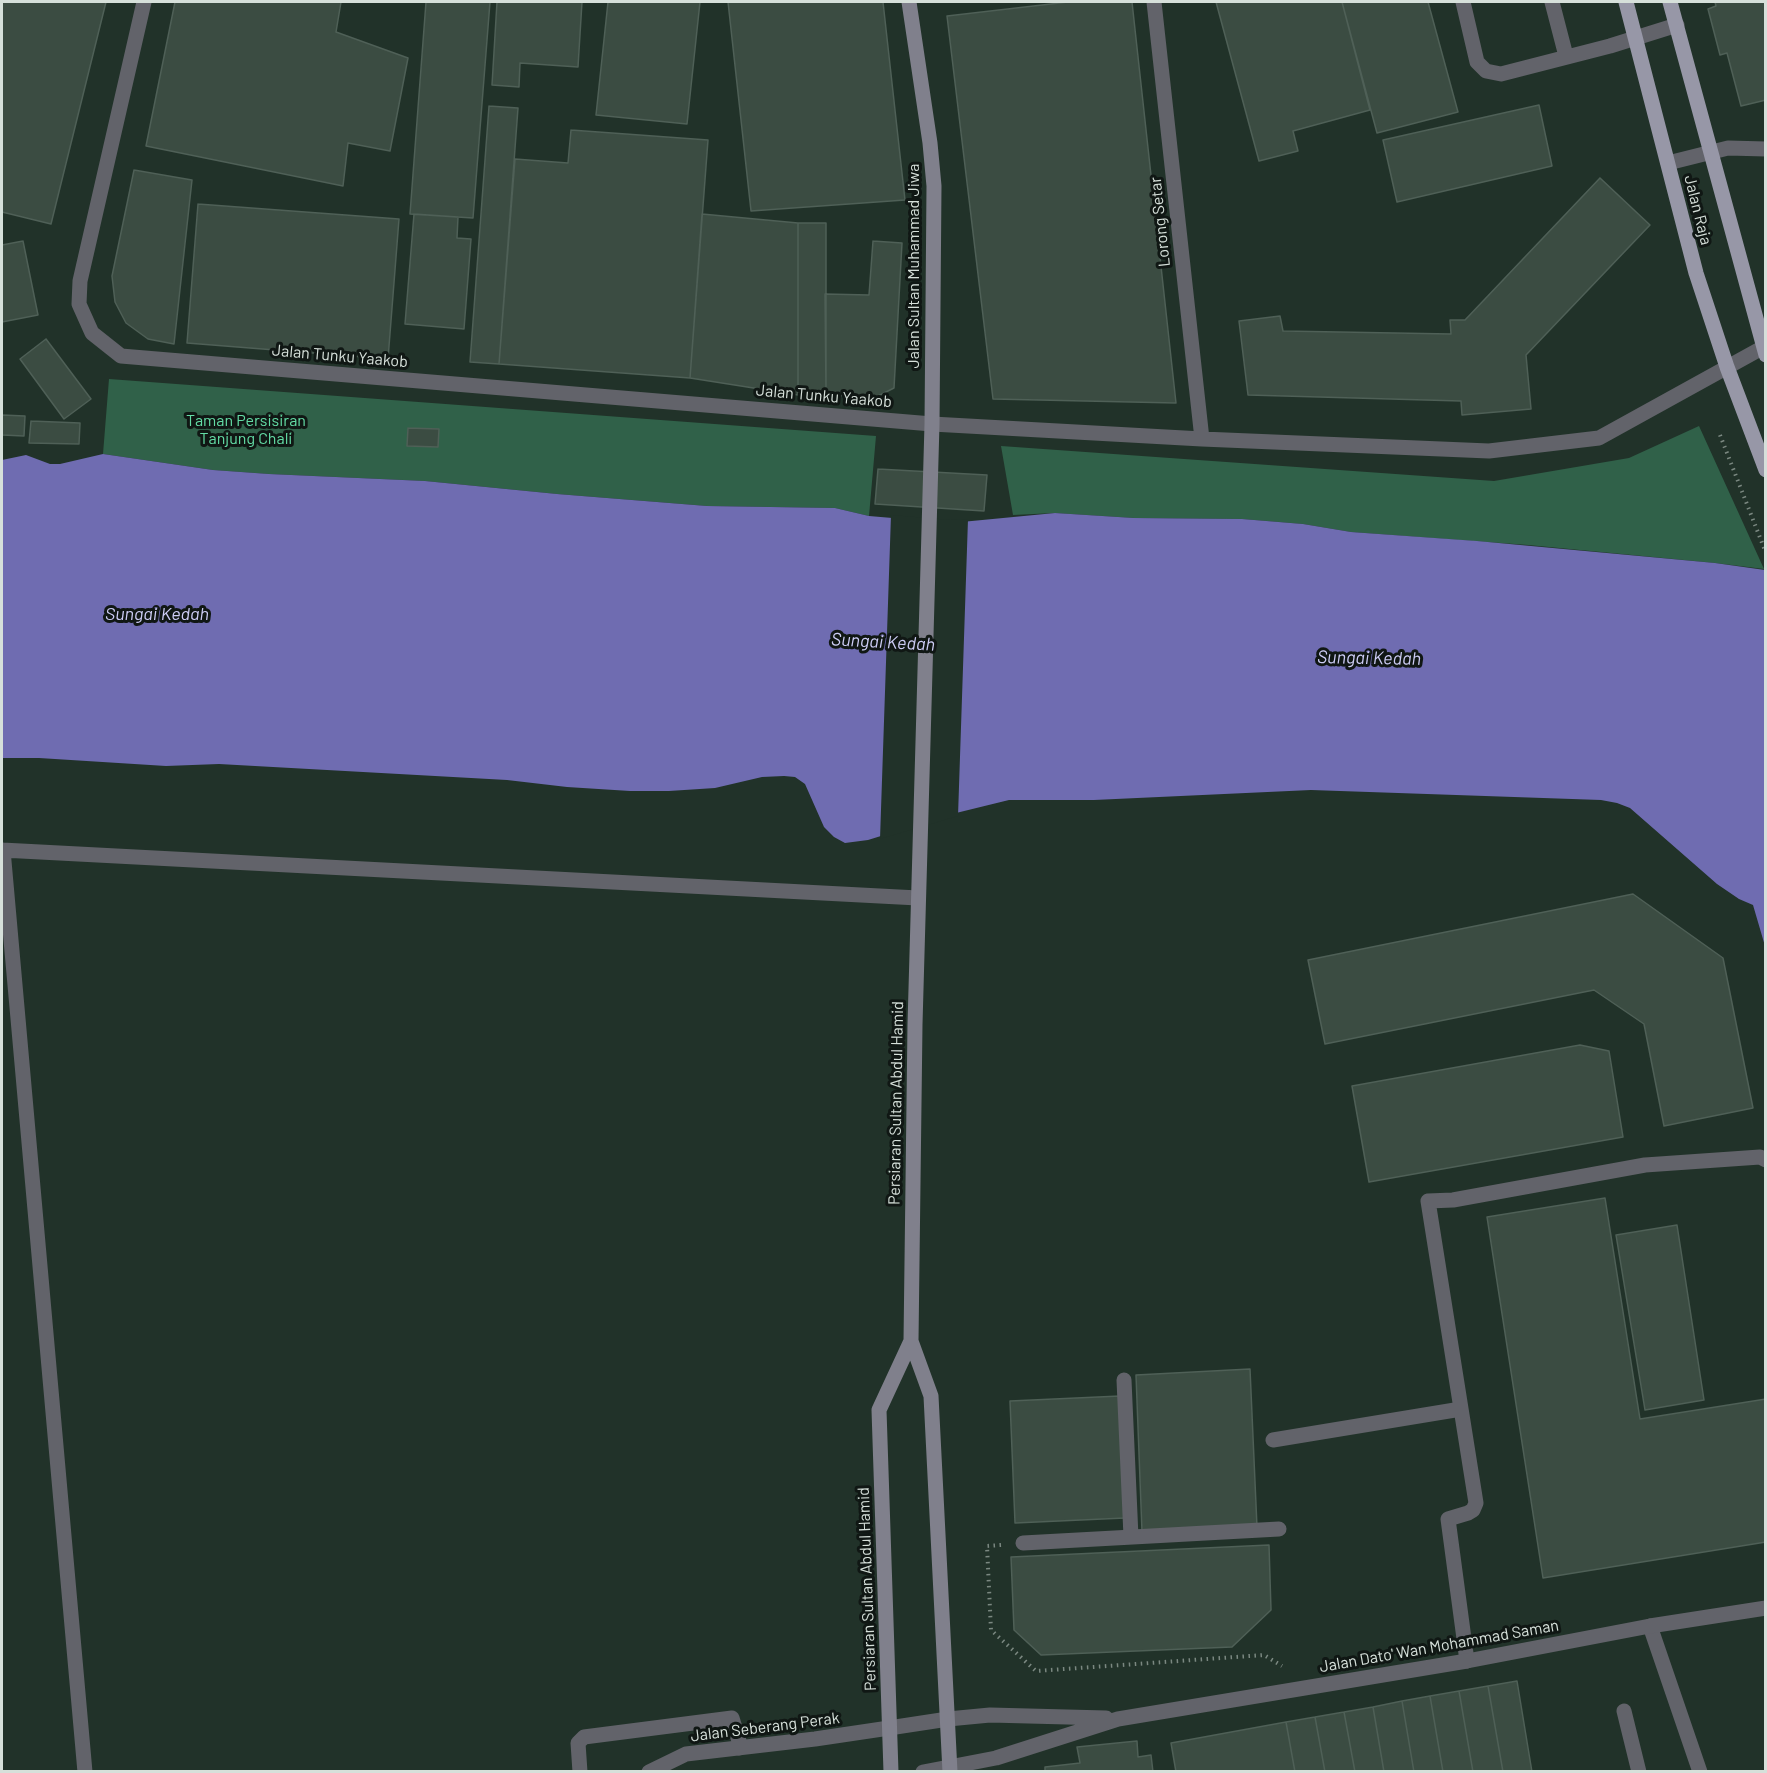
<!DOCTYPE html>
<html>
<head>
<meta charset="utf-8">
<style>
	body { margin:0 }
	#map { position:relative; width:1767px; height:1773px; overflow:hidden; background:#213229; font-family:Barlow,sans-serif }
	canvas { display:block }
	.frame { position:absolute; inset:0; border:3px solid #d6e0da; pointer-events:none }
</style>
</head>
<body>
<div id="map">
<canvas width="1767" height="1773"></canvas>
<div class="frame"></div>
</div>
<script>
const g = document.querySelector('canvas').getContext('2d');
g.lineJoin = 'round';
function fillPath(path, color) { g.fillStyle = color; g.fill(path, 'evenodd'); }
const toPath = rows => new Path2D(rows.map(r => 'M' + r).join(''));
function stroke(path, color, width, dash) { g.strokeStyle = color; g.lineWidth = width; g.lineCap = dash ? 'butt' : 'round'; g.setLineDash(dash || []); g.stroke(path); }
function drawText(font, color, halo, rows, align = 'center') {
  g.font = font + ' Barlow,sans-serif'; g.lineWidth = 6; g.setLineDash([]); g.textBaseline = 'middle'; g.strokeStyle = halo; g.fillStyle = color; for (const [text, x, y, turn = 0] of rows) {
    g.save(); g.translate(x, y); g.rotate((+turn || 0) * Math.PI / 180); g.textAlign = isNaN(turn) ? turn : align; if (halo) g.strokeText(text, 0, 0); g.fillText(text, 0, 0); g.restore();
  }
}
const green = toPath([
	[109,379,876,436,869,516,835,508,707,506,557,494,425,481,269,474,213,470,103,454],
	[1699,426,1764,569,1715,563,1528,545,1351,532,1303,524,1242,519,1134,518,1055,513,1013,515,1001,446,1494,481,1629,458]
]);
const water = toPath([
	[103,454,213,470,269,474,425,481,557,494,707,506,835,508,869,516,951,523,1055,513,1134,518,1242,519,1303,524,1351,532,1477,541,1715,563,1765,570,1765,946,1753,905,1739,899,1717,884,1630,808,1617,803,1601,800,1311,790,1094,800,1009,800,952,814,868,840,845,843,834,837,824,827,805,784,795,777,784,776,762,777,715,788,669,791,630,791,567,787,507,780,219,764,166,766,39,758,2,758,2,460,26,455,50,464,60,464]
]);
const pier = toPath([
	[891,515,951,520,968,519,958,816,880,839]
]);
const building = toPath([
	[2,2,106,2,51,224,2,212,2,2],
	[175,2,341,2,336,32,408,58,390,151,348,143,343,186,146,146,175,2],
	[426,2,490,2,473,218,410,214,426,2],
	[497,2,582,2,578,67,520,63,519,87,492,85,497,2],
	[608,2,700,2,687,124,596,115,608,2],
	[728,2,883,2,905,200,751,211,728,2],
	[1068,2,1132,2,1176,403,993,399,947,16,1068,2],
	[1216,2,1342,2,1370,110,1293,131,1298,151,1259,161,1216,2],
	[1342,2,1428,2,1458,112,1377,133,1342,2],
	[1715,2,1766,2,1766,100,1741,106,1727,53,1720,55,1708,9,1716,6,1715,2],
	[1539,105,1552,166,1397,202,1383,140,1539,105],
	[489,106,518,108,499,364,470,362,489,106],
	[571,130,708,140,690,378,499,364,515,159,568,163,571,130],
	[134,170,192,180,174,344,148,339,126,323,115,302,112,276,134,170],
	[1600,178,1650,225,1526,355,1531,409,1462,415,1461,401,1248,395,1239,321,1280,316,1283,331,1451,334,1450,320,1465,320,1600,178],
	[198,204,399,219,388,359,187,343,198,204],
	[414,214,458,217,457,238,471,239,464,329,405,324,414,214],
	[702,214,798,223,798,395,690,378,702,214],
	[798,223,826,223,826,395,798,395,798,223],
	[23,241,38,315,2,322,2,245,23,241],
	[873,241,902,243,894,388,876,397,826,395,825,294,869,295,873,241],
	[46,339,91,399,64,419,20,359,46,339],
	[2,415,25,416,24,436,2,435,2,415],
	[31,421,80,423,79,444,29,443,31,421],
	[408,428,439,429,438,447,407,446,408,428],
	[878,469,987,475,984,511,875,504,878,469],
	[1633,894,1723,958,1753,1108,1664,1126,1644,1024,1594,990,1325,1044,1308,960,1633,894],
	[1580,1045,1609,1051,1623,1137,1369,1182,1352,1086,1580,1045],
	[1605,1198,1640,1419,1766,1399,1766,1542,1543,1578,1487,1217,1605,1198],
	[1677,1225,1704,1400,1645,1410,1616,1235,1677,1225],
	[1250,1369,1257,1527,1142,1532,1136,1375,1250,1369],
	[1120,1396,1125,1518,1015,1523,1010,1401,1120,1396],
	[1269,1545,1271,1610,1232,1647,1041,1655,1014,1630,1011,1557,1269,1545],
	[1517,1681,1532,1772,1503,1772,1488,1686,1517,1681],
	[1488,1686,1503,1772,1473,1772,1459,1691,1488,1686],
	[1459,1691,1473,1772,1443,1772,1430,1696,1459,1691],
	[1430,1696,1443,1772,1414,1772,1402,1701,1430,1696],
	[1402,1701,1414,1772,1384,1772,1373,1707,1402,1701],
	[1373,1707,1384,1772,1355,1772,1344,1712,1373,1707],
	[1344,1712,1355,1772,1325,1772,1315,1717,1344,1712],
	[1315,1717,1325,1772,1295,1772,1286,1722,1315,1717],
	[1286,1722,1295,1772,1176,1772,1171,1743,1286,1722],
	[1137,1741,1138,1757,1151,1755,1153,1772,1045,1772,1045,1767,1080,1763,1077,1747,1137,1741]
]);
const path = toPath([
	[1720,435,1766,553],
	[1001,1545,987,1546,991,1630,1036,1671,1264,1655,1282,1666]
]);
const service = toPath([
	[1463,2,1477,62,1486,71,1501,74,1610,46,1677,25],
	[1552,2,1566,56],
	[1668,163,1728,148,1766,149],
	[1124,1380,1131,1537],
	[1273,1440,1461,1409],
	[1023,1543,1279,1529],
	[1467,1661,1448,1519,1468,1513,1473,1510,1476,1503,1428,1201,1453,1200,1645,1165,1760,1157,1766,1160],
	[1624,1711,1639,1772],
	[580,1772,578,1743,584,1737,732,1718,739,1741,739,1748]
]);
const minor = toPath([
	[144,2,80,281,79,304,92,333,121,356,932,424,1202,439,1489,451,1599,438,1762,348],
	[1154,2,1202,439],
	[2,850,918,898],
	[3,850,85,1772],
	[1650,1626,1700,1772],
	[649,1772,686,1754,815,1739,889,1728]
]);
const tertiary = toPath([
	[889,1728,948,1719,990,1715,1106,1718],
	[923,1772,996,1758,1118,1719,1467,1661,1650,1626,1766,1608]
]);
const secondary = toPath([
	[909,2,930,143,934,186,932,424,915,1024,911,1341,931,1396,950,1772],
	[891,1772,879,1410,911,1341]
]);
const primary = toPath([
	[1626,2,1696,273,1727,367,1766,470],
	[1670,2,1766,355]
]);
const streetNames = [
	["Jalan Raja",1698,210,76],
	["Lorong Setar",1160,222,-96],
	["Jalan Sultan Muhammad Jiwa",914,266,-90],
	["Jalan Tunku Yaakob",340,356,5],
	["Jalan Tunku Yaakob",824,396,5],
	["Persiaran Sultan Abdul Hamid",896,1103,-89],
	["Persiaran Sultan Abdul Hamid",867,1589,-92],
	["Jalan Dato' Wan Mohammad Saman",1439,1646,-10],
	["Jalan Seberang Perak",765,1727,-7]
];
const parkNames = [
	["Taman Persisiran",246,421],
	["Tanjung Chali",246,439]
];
const waterNames = [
	["Sungai Kedah",157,614],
	["Sungai Kedah",883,642,3],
	["Sungai Kedah",1369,658,1]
];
fillPath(green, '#306149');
fillPath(water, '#6f6cb1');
fillPath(pier, '#213229');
fillPath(building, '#3b4c42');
stroke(building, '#4f6057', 1.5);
stroke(path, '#7b8881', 4, [1.5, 4.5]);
stroke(service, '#62636a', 15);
stroke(minor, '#62636a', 15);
stroke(tertiary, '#62636a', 15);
stroke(secondary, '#80808c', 15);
stroke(primary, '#9797a7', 15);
drawText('16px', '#d6e0da', '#101714', streetNames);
drawText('16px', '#63dca5', '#101714', parkNames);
drawText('italic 18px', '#cdcdf5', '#101714', waterNames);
</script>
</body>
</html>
